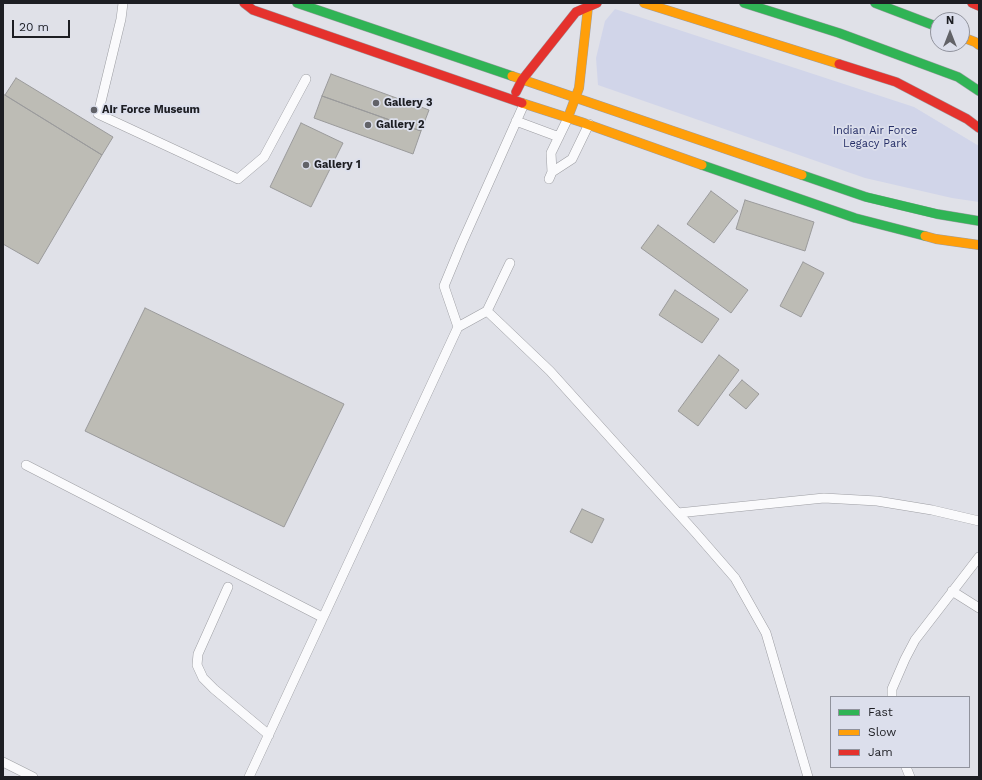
<!DOCTYPE html>
<html>
<head>
<meta charset="utf-8">
<style>
	body { margin:0 }
	#map { position:relative; width:982px; height:780px; overflow:hidden; background:#e0e1e8; font-family:"Work Sans",sans-serif }
	canvas { display:block }
	.frame { position:absolute; inset:0; border:4px solid #1d1e23; pointer-events:none }
	.legend { position:absolute; left:830px; top:696px; width:140px; height:72px; box-sizing:border-box; background:#dcdfec; border:1px solid #90929c; margin:0; padding:5px 7px; list-style:none; font-size:12px; color:#1d1e23 }
	.legend li { display:flex; align-items:center; gap:8px; height:20px }
	.legend b { width:20px; border:1px solid #90929c }
	.north { position:absolute; left:930px; top:12px; width:40px; height:40px; box-sizing:border-box; background:#dcdfec; border:1px solid #90929c; border-radius:50%; rotate:0deg; font-size:11px; font-weight:700; line-height:16px; text-align:center; color:#1d1e23 }
	.north::after { content:''; display:block; margin:auto; width:14px; height:18px; background:#616268; clip-path:polygon(50% 0,100% 100%,50% 72%,0 100%) }
	.scale { position:absolute; left:12px; top:20px; width:58px; height:18px; box-sizing:border-box; border:2px solid #1d1e23; border-top:0; padding-left:5px; font-size:12px; line-height:14px; white-space:nowrap; color:#1d1e23; -webkit-text-stroke:3px #dcdfec; paint-order:stroke }
</style>
</head>
<body>
<div id="map">
<canvas width="982" height="780"></canvas>
<div class="frame"></div>
<ul class="legend">
<li><b style="height:5px;background:#30b455"></b>Fast</li>
<li><b style="height:5px;background:#ff9f0a"></b>Slow</li>
<li><b style="height:5px;background:#e5322d"></b>Jam</li>
</ul>
<div class="north">N</div>
<div class="scale">20 m</div>
</div>
<script>
const g = document.querySelector('canvas').getContext('2d');
g.lineJoin = 'round';
function fillPath(path, color) { g.fillStyle = color; g.fill(path, 'evenodd'); }
const toPath = rows => new Path2D(rows.map(r => 'M' + r).join(''));
function stroke(path, color, width, dash) { g.strokeStyle = color; g.lineWidth = width; g.lineCap = dash ? 'butt' : 'round'; g.setLineDash(dash || []); g.stroke(path); }
function drawText(font, color, halo, rows, align = 'center') {
  g.font = font + ' "Work Sans",sans-serif'; g.lineWidth = 3.5; g.setLineDash([]); g.textBaseline = 'middle'; g.strokeStyle = halo; g.fillStyle = color; for (const [text, x, y, turn = 0] of rows) {
    g.save(); g.translate(x, y); g.rotate((+turn || 0) * Math.PI / 180); g.textAlign = isNaN(turn) ? turn : align; if (halo) g.strokeText(text, 0, 0); g.fillText(text, 0, 0); g.restore();
  }
}
const green = toPath([
	[615,9,914,107,979,146,979,202,952,198,865,178,598,85,596,58,605,21]
]);
const building = toPath([
	[331,74,429,110,421,131,322,96,331,74],
	[16,78,113,137,102,155,5,95,16,78],
	[3,94,102,155,38,264,3,244,3,94],
	[322,96,421,131,413,154,314,118,322,96],
	[301,123,343,143,311,207,270,187,301,123],
	[711,191,738,211,714,243,687,224,711,191],
	[745,200,814,222,805,251,736,229,745,200],
	[658,225,748,290,731,313,641,248,658,225],
	[803,262,824,273,801,317,780,306,803,262],
	[675,290,719,319,702,343,659,315,675,290],
	[145,308,344,404,284,527,85,431,145,308],
	[719,355,739,370,698,426,678,411,719,355],
	[742,380,759,394,746,409,729,395,742,380],
	[582,509,604,519,592,543,570,532,582,509]
]);
const lane = toPath([
	[123,3,121,19,98,114,238,179,264,157,306,79],
	[516,121,559,137],
	[552,172,572,159,589,124],
	[549,179,552,172,551,153,568,118],
	[487,311,550,371,695,532,735,578,766,633,808,777],
	[458,327,444,286,461,245,524,104],
	[26,465,322,617],
	[678,513,824,498,877,501,932,510,979,521],
	[228,587,198,654,197,665,203,678,214,689,269,735],
	[952,591,979,608],
	[892,697,892,689,905,659,915,640,979,557],
	[3,762,33,777],
	[906,767,910,777],
	[249,777,458,327,487,311,510,263]
]);
const fast = toPath([
	[297,3,512,76],
	[744,3,839,33,958,77,979,91],
	[875,3,938,27],
	[702,165,855,218,925,236],
	[802,175,866,197,937,214,979,221]
]);
const slow = toPath([
	[644,3,839,64],
	[962,37,975,42,979,45],
	[512,76,802,175],
	[522,103,581,122,702,165],
	[570,112,579,88,588,7],
	[925,236,936,239,979,245]
]);
const jam = toPath([
	[244,3,253,10,522,103],
	[972,3,979,6],
	[839,64,896,82,967,119,979,128],
	[516,92,522,80,576,12,597,3]
]);
const markers = [
	[376,103,4,"#616268"],
	[94,110,4,"#616268"],
	[368,125,4,"#616268"],
	[306,165,4,"#616268"]
];
const poiNames = [
	["Gallery 3",384,103],
	["Air Force Museum",102,110],
	["Gallery 2",376,125],
	["Gallery 1",314,165]
];
const parkNames = [
	["Indian Air Force",875,131],
	["Legacy Park",875,144]
];
fillPath(green, '#d1d5e9');
fillPath(building, '#bdbcb5');
stroke(building, '#9a9a9b', 1);
stroke(lane, '#9d9ea3', 10);
stroke(fast, '#9d9ea3', 10);
stroke(slow, '#9d9ea3', 10);
stroke(jam, '#9d9ea3', 10);
stroke(lane, '#fafafc', 9);
stroke(fast, '#30b455', 9);
stroke(slow, '#ff9f0a', 9);
stroke(jam, '#e5322d', 9);
for (const [x, y, r, color] of markers) { const dot = new Path2D(); dot.arc(x, y, r, 0, 2 * Math.PI); g.fillStyle = color; g.fill(dot); stroke(dot, '#dcdfec', 1.5); }
drawText('bold 11px', '#1d1e23', '#dcdfec', poiNames, 'left');
drawText('11px', '#273068', '#dcdfec', parkNames);
</script>
</body>
</html>
